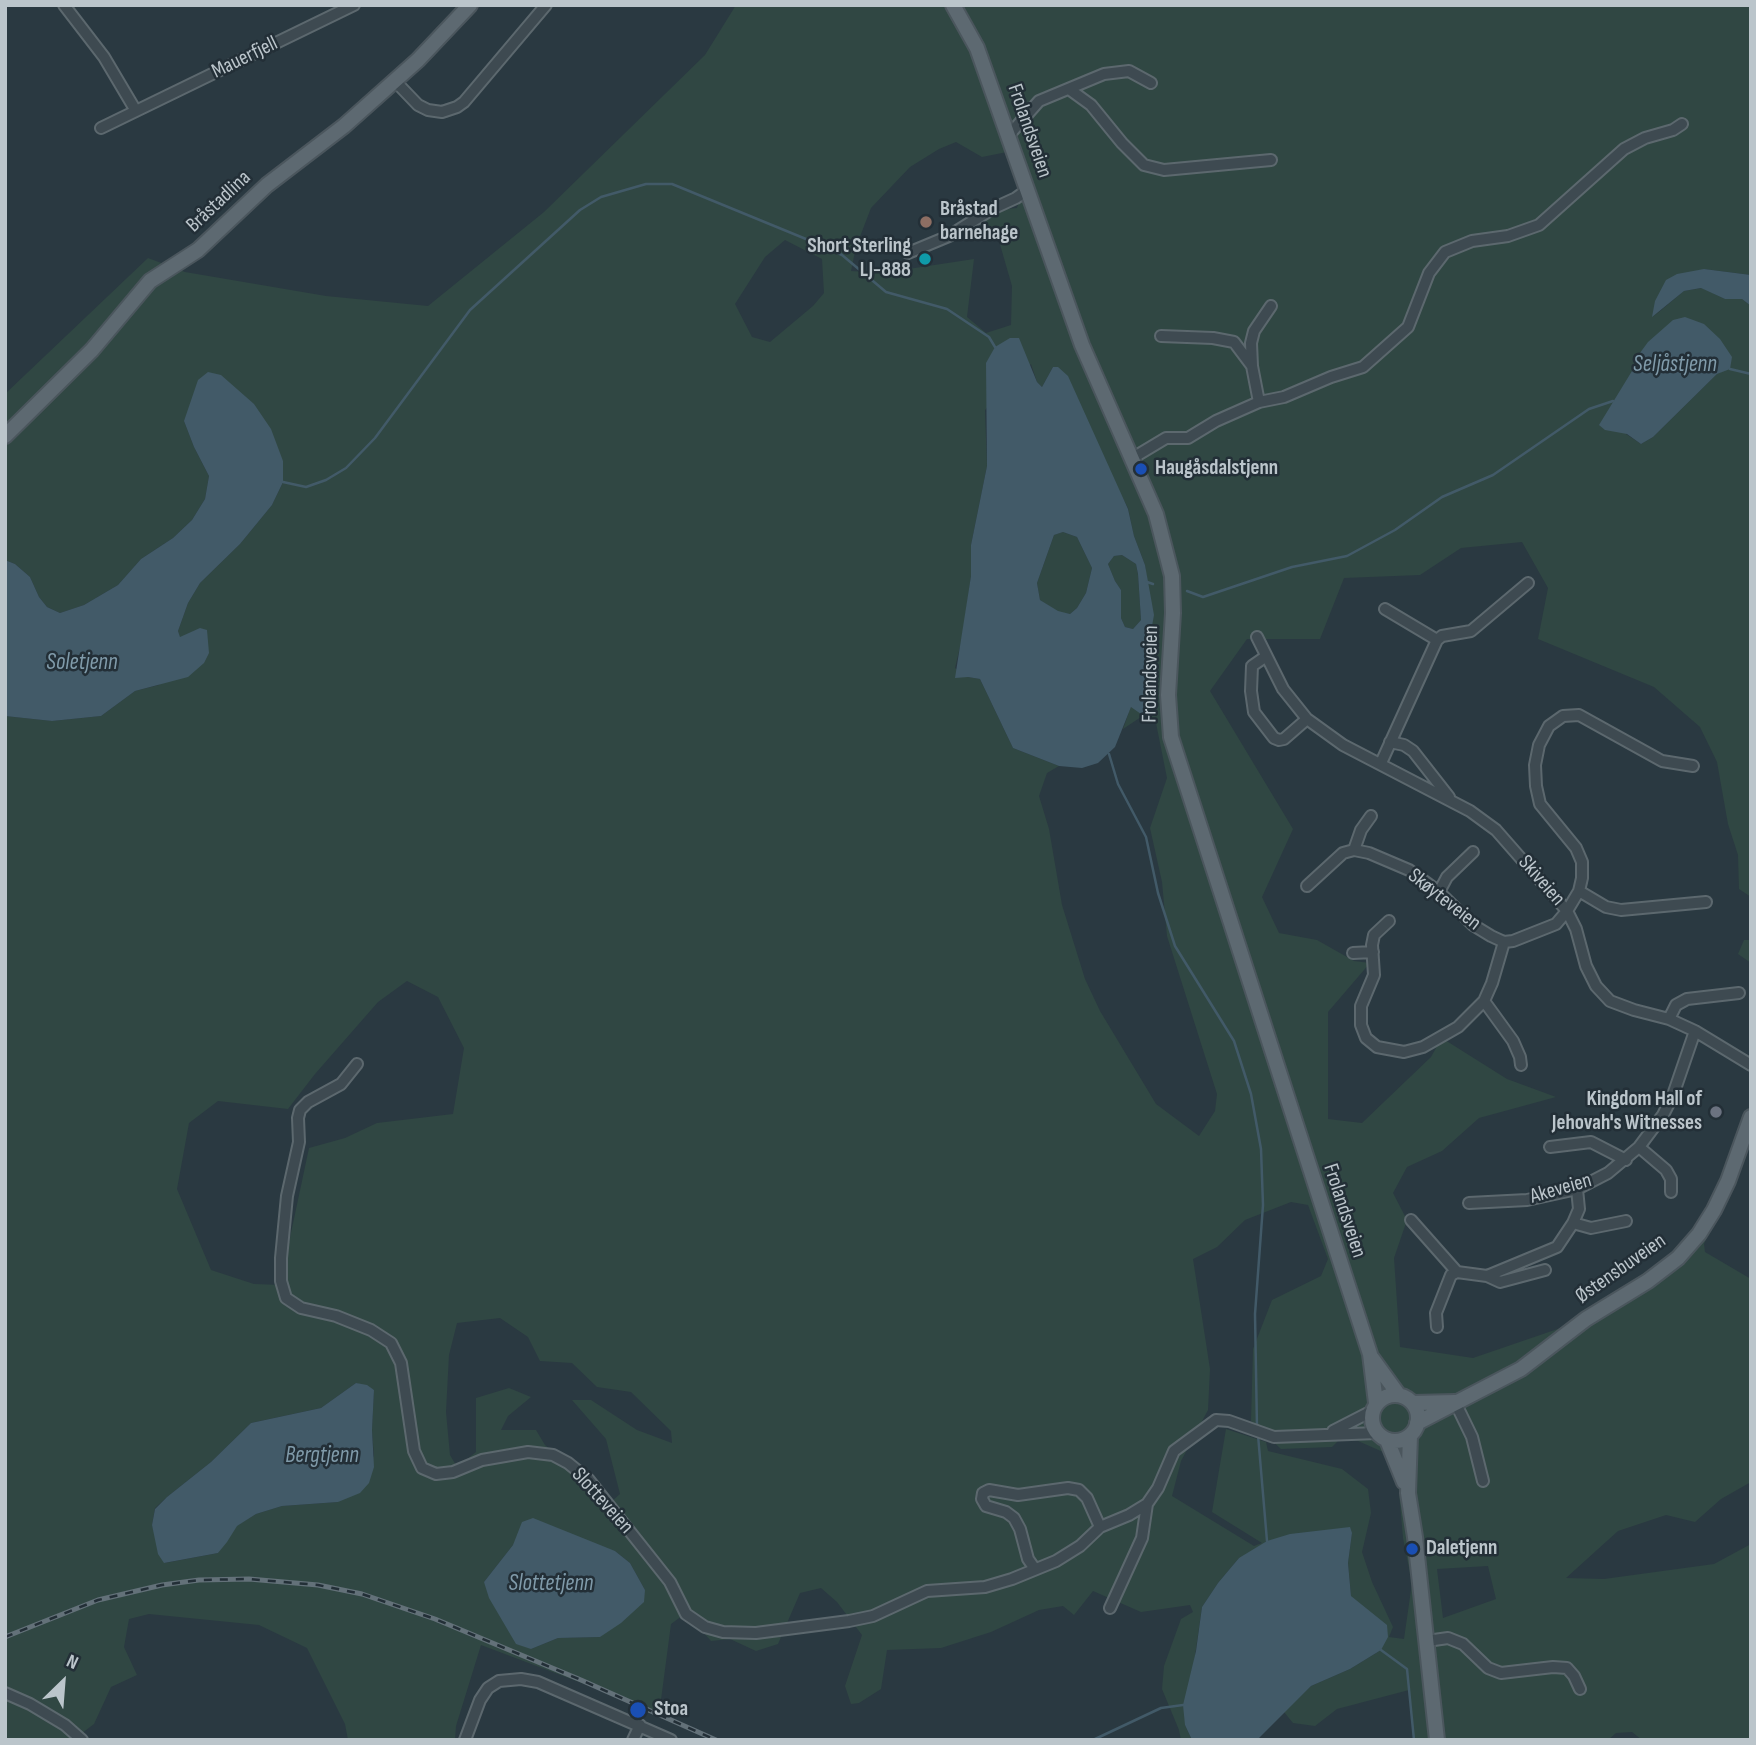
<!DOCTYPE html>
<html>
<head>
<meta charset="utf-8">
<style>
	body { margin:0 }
	#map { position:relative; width:1756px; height:1745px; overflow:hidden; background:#2a3941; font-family:"Sofia Sans Condensed",sans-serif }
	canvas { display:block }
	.frame { position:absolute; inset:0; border:7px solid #bbc5cb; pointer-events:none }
	.north { position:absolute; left:28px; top:1647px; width:70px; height:70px; -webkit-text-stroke:5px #232f37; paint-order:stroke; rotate:25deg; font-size:19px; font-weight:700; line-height:28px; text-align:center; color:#bbc5cb }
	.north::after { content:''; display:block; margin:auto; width:24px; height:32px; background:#bbc5cb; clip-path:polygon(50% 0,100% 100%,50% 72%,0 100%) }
</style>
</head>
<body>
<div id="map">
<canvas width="1756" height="1745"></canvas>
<div class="frame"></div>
<div class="north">N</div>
</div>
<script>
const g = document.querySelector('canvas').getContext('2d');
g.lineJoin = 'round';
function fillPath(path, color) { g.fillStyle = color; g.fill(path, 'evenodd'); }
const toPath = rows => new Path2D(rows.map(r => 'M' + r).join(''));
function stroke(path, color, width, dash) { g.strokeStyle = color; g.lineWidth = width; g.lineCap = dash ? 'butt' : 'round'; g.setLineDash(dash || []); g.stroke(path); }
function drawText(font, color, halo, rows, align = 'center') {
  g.font = font + ' "Sofia Sans Condensed",sans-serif'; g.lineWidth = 5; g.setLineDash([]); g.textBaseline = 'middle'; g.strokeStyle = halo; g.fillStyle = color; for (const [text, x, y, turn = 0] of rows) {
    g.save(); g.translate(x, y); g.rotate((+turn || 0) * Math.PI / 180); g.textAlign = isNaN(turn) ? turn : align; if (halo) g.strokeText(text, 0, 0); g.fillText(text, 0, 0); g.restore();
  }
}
const green = toPath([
	[736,5,1751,5,1751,275,1704,269,1653,317,1684,291,1702,288,1725,299,1742,299,1751,306,1751,897,1739,889,1738,855,1728,824,1717,762,1700,727,1654,687,1538,639,1548,588,1522,542,1461,548,1420,575,1344,578,1320,639,1247,639,1210,691,1293,829,1262,897,1279,933,1317,940,1354,961,1370,963,1328,1012,1328,1119,1362,1123,1431,1057,1441,1039,1445,1040,1507,1079,1556,1097,1479,1118,1442,1151,1407,1167,1393,1193,1407,1220,1394,1258,1400,1347,1473,1358,1578,1322,1701,1234,1751,1106,1751,1132,1704,1244,1705,1252,1751,1279,1751,1482,1721,1499,1695,1522,1666,1515,1618,1531,1566,1578,1604,1579,1714,1564,1751,1544,1751,1740,1642,1740,1632,1732,1616,1733,1608,1740,1414,1740,1409,1690,1337,1709,1315,1726,1293,1723,1284,1712,1311,1686,1350,1669,1381,1650,1351,1596,1348,1563,1352,1533,1239,1558,1218,1583,1202,1607,1185,1725,1192,1740,1181,1740,1179,1730,1162,1689,1164,1666,1181,1619,1193,1612,1190,1605,1141,1612,1093,1591,1074,1615,1063,1606,1039,1610,991,1632,941,1648,887,1650,881,1689,859,1703,851,1704,845,1686,862,1635,837,1602,821,1588,800,1593,778,1644,756,1651,730,1639,711,1641,686,1613,671,1624,659,1715,640,1705,481,1645,456,1726,455,1740,348,1740,345,1724,307,1648,259,1625,149,1614,129,1619,124,1647,137,1675,111,1687,94,1724,73,1740,5,1740,5,716,52,721,101,716,135,691,159,685,200,629,180,638,178,631,188,603,200,583,240,544,272,505,283,482,283,461,184,421,194,447,209,476,205,499,192,520,173,538,141,559,118,585,84,605,60,613,47,607,39,597,30,577,15,564,5,560,5,394,148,258,185,272,326,296,428,306,544,212,705,55],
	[956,142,982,157,1012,151,1023,187,1017,208,997,210,980,226,999,241,1012,286,1011,325,986,333,967,317,974,259,882,273,851,271,856,247,871,208,910,167,939,149],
	[785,240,822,259,824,293,813,306,770,342,752,337,735,304,765,257],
	[1637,357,1725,370,1717,374,1653,437,1641,444,1626,434,1632,371],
	[1031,364,1037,382,1042,387,1053,367,1128,508,1134,536,1145,565,1147,582,1145,711,1131,706,1123,729,1141,717,1156,723,1167,778,1150,828,1162,882,1167,936,1217,1094,1215,1111,1199,1136,1156,1104,1100,1011,1085,979,1062,905,1049,829,1039,796,1047,773,1059,766,1013,748,980,679,968,677,955,668,963,634,971,576,971,545,987,466,985,410],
	[407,981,438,997,464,1048,453,1114,377,1123,345,1138,309,1148,288,1247,282,1285,254,1284,211,1270,177,1189,189,1123,218,1101,288,1109,315,1074,378,1002],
	[1291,1202,1308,1205,1328,1259,1321,1276,1272,1300,1253,1349,1251,1421,1281,1449,1332,1447,1340,1439,1358,1441,1383,1452,1398,1481,1403,1538,1412,1583,1404,1639,1389,1637,1393,1627,1372,1582,1362,1552,1371,1513,1368,1489,1342,1469,1268,1451,1266,1442,1226,1429,1212,1512,1262,1543,1254,1546,1172,1496,1181,1461,1208,1410,1210,1369,1193,1259,1217,1247,1245,1220],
	[500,1318,528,1337,540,1361,572,1363,597,1387,631,1392,671,1431,672,1443,637,1430,591,1400,572,1400,606,1439,620,1494,611,1502,545,1445,536,1430,501,1430,508,1416,531,1397,509,1388,476,1398,476,1452,457,1467,450,1455,446,1412,449,1355,457,1323],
	[356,1383,374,1390,372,1430,374,1456,338,1502,282,1506,256,1514,236,1526,218,1553,165,1563,152,1525,155,1508,167,1497,211,1462,251,1423,321,1408],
	[513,1545,615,1551,630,1563,645,1590,600,1637,558,1638,531,1649,484,1582],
	[1488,1566,1496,1599,1443,1618,1437,1569],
	[1063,532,1077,537,1092,568,1086,593,1077,608,1070,614,1058,612,1040,600,1037,583,1054,535],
	[1122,555,1136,564,1138,575,1141,620,1133,629,1125,627,1121,618,1121,590,1115,581,1108,564,1114,556],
	[1744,940,1751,940,1751,963,1738,954]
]);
const water = toPath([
	[1704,269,1751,275,1751,306,1742,299,1725,299,1701,288,1684,291,1652,317,1655,301,1666,280,1677,274],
	[1685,317,1704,324,1720,339,1732,357,1730,369,1717,374,1653,437,1641,444,1627,434,1605,430,1599,425,1632,371,1637,357,1648,342,1673,320],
	[1010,338,1019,338,1037,382,1042,387,1053,367,1058,367,1068,376,1128,509,1134,536,1145,565,1154,615,1145,665,1145,711,1141,714,1131,707,1115,747,1098,763,1082,768,1059,766,1013,748,980,679,968,677,955,678,971,576,971,545,987,466,986,363,995,347],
	[1063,532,1077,537,1092,568,1086,593,1077,608,1070,614,1058,611,1040,600,1037,583,1054,535],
	[1122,555,1136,564,1138,574,1141,620,1133,629,1125,627,1121,618,1121,590,1115,581,1108,564,1114,556],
	[208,372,221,375,254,404,271,429,283,461,283,482,272,505,240,544,200,583,188,603,178,631,180,637,200,628,207,630,209,653,204,663,188,677,135,691,101,716,52,721,5,716,5,560,15,564,30,577,39,597,47,607,60,613,84,605,118,585,141,559,173,538,192,520,205,499,209,476,194,447,184,421,198,380],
	[356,1383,367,1385,374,1390,372,1430,374,1467,369,1483,360,1493,338,1502,282,1506,256,1514,237,1526,227,1542,218,1553,164,1563,158,1554,152,1525,155,1509,167,1497,211,1462,251,1423,321,1408],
	[533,1518,615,1551,630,1563,645,1590,644,1602,621,1623,600,1637,558,1638,531,1649,516,1644,489,1598,484,1582,513,1545,522,1522],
	[1350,1527,1352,1533,1348,1563,1351,1596,1387,1625,1388,1637,1381,1650,1350,1669,1311,1686,1257,1740,1192,1740,1185,1725,1183,1705,1196,1651,1202,1607,1218,1583,1239,1558,1267,1541,1290,1534]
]);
const stream = toPath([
	[1730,369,1751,374],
	[283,482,306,487,326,480,346,468,375,438,470,310,580,210,601,197,646,184,672,184,823,246,842,255,886,292,947,309,989,337,995,347],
	[1147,582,1153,584],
	[1187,591,1203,597,1292,567,1347,556,1395,530,1442,497,1493,475,1589,409,1613,401],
	[1109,754,1118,784,1146,837,1158,893,1175,946,1234,1041,1251,1094,1261,1149,1263,1205,1255,1314,1257,1428],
	[1258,1435,1267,1541],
	[1381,1650,1407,1669,1414,1740],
	[1093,1740,1161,1708,1183,1705]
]);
const minor = toPath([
	[64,5,104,57,136,111],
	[395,81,418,105,428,110,442,112,457,107,464,102,546,5],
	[1069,89,1091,105,1122,143,1144,165,1164,170,1271,160],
	[101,128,354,5],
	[1009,135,1039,101,1104,74,1129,71,1151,83],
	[908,253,949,236,992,209,1016,198,1027,190],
	[1161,336,1213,338,1234,342,1252,366,1259,402],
	[1252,366,1251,343,1254,331,1271,306],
	[1131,459,1166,438,1188,438,1216,421,1259,402,1284,397,1331,377,1363,367,1408,327,1429,273,1445,252,1472,241,1508,236,1539,225,1624,149,1645,138,1673,130,1682,124],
	[1385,609,1437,640],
	[1257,637,1283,689,1307,719,1343,745,1470,811,1496,830,1567,911,1576,929,1586,966,1596,986,1610,1001,1634,1010,1669,1019,1695,1031,1751,1065],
	[1265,657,1252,666,1251,691,1254,712,1274,738,1279,740,1284,739,1307,719],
	[1390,742,1404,745,1413,751,1449,797],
	[1381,763,1437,640,1442,636,1471,631,1528,583],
	[1354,850,1361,830,1371,816],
	[1307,886,1343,853,1354,850,1369,853,1409,870,1439,892,1473,925,1491,936,1504,942,1513,941,1556,924,1567,911,1579,891,1582,878,1582,862,1576,848,1540,804,1536,786,1535,765,1539,745,1549,726,1563,716,1579,715,1662,761,1693,766],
	[1579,891,1606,907,1621,910,1706,902],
	[1439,892,1447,877,1473,852],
	[1389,921,1374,935,1372,945,1374,975,1361,1006,1361,1025,1366,1038,1377,1047,1404,1052,1423,1047,1458,1027,1484,1001,1492,983,1504,942],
	[1353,953,1373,952],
	[1484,1001,1513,1041,1520,1057,1521,1065],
	[1669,1019,1676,1005,1687,999,1739,993],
	[357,1064,341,1084,308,1102,300,1110,298,1118,299,1142,287,1196,281,1258,281,1281,286,1298,301,1308,336,1316,371,1330,391,1343,401,1363,414,1451,422,1468,436,1474,453,1472,482,1460,528,1452,553,1455,568,1463,589,1480,670,1582,686,1614,705,1627,723,1632,756,1633,849,1621,873,1616,927,1591,985,1587,1012,1579,1056,1561,1080,1546,1100,1527,1129,1515,1147,1504,1158,1488,1174,1451,1216,1420,1229,1421,1274,1437,1377,1433],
	[1550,1147,1591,1142,1626,1160],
	[1639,1147,1666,1170,1671,1179,1671,1192],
	[1469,1203,1527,1200,1577,1189,1608,1173,1639,1147,1663,1115,1673,1095,1695,1031],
	[1411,1220,1457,1272],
	[1573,1223,1591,1228,1626,1221],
	[1487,1276,1500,1282,1545,1270],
	[1437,1327,1436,1313,1451,1275,1457,1272,1487,1276,1557,1247,1573,1223,1579,1209,1577,1189],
	[1455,1402,1472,1437,1483,1481],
	[1333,1431,1372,1411],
	[1035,1569,1028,1559,1020,1529,1014,1518,1006,1512,986,1506,982,1499,983,1493,989,1490,1018,1495,1068,1488,1079,1490,1087,1498,1100,1527],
	[1110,1608,1142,1538,1147,1504],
	[1427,1641,1448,1638,1463,1644,1488,1668,1501,1673,1553,1667,1567,1668,1574,1676,1580,1689],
	[5,1693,30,1704,65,1725,82,1740],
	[465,1740,480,1700,488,1688,499,1681,521,1679,538,1682,671,1740],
	[633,1740,640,1725]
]);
const major = toPath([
	[953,5,977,48,1082,345,1156,514,1172,576,1173,613,1168,695,1171,737,1370,1354,1376,1403],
	[5,436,92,350,150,281,198,250,267,185,344,126,418,60,470,5],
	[1372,1358,1398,1394],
	'1372 1418a23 23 0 1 1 46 0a23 23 0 1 1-46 0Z',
	[1413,1403,1455,1402],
	[1417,1423,1521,1369,1586,1319,1648,1281,1678,1258,1699,1234,1714,1210,1728,1181,1751,1117],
	[1410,1436,1408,1493,1415,1537,1437,1740],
	[1387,1440,1404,1482]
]);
const rail = toPath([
	[5,1637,98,1600,162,1585,199,1580,249,1579,318,1585,362,1594,435,1619,581,1680,716,1740]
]);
const markers = [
	[926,222,7,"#8d6e63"],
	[925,259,7,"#0f9aa8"],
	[1141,469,7,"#1a4fb4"],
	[1716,1112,7,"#6b7280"],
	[1412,1549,7,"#1a4fb4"],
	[638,1710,9,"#1a4fb4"]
];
const streetNames = [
	["Mauerfjell",245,58,-26],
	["Frolandsveien",1029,131,71],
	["Bråstadlina",219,202,-43],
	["Frolandsveien",1151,674,-89],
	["Skiveien",1541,881,49],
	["Skøyteveien",1444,900,38],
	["Akeveien",1561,1189,-16],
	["Frolandsveien",1344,1211,72],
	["Østensbuveien",1621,1269,-35],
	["Slotteveien",602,1501,48]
];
const poiNames = [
	["Bråstad",940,210],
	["barnehage",940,234],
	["Short Sterling",911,247,"right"],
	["LJ-888",911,271,"right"],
	["Haugåsdalstjenn",1155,469],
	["Kingdom Hall of",1702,1100,"right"],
	["Jehovah's Witnesses",1702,1124,"right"],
	["Daletjenn",1426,1549],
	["Stoa",654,1710]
];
const waterNames = [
	["Seljåstjenn",1675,365],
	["Soletjenn",82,663],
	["Bergtjenn",322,1456],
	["Slottetjenn",551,1584]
];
fillPath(green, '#304743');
fillPath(water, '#425a68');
stroke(stream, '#425a68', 2.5);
stroke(minor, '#5c686e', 14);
stroke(major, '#4b565d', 18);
stroke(minor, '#3e4a51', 10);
stroke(major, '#5d6971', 14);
stroke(rail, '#637179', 5);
stroke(rail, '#232f37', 2.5, [8]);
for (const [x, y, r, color] of markers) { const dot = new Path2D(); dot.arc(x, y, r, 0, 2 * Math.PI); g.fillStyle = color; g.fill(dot); stroke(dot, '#232f37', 2.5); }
drawText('21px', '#bbc5cb', '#232f37', streetNames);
drawText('bold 21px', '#bbc5cb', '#232f37', poiNames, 'left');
drawText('italic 23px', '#809baa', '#232f37', waterNames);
</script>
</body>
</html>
